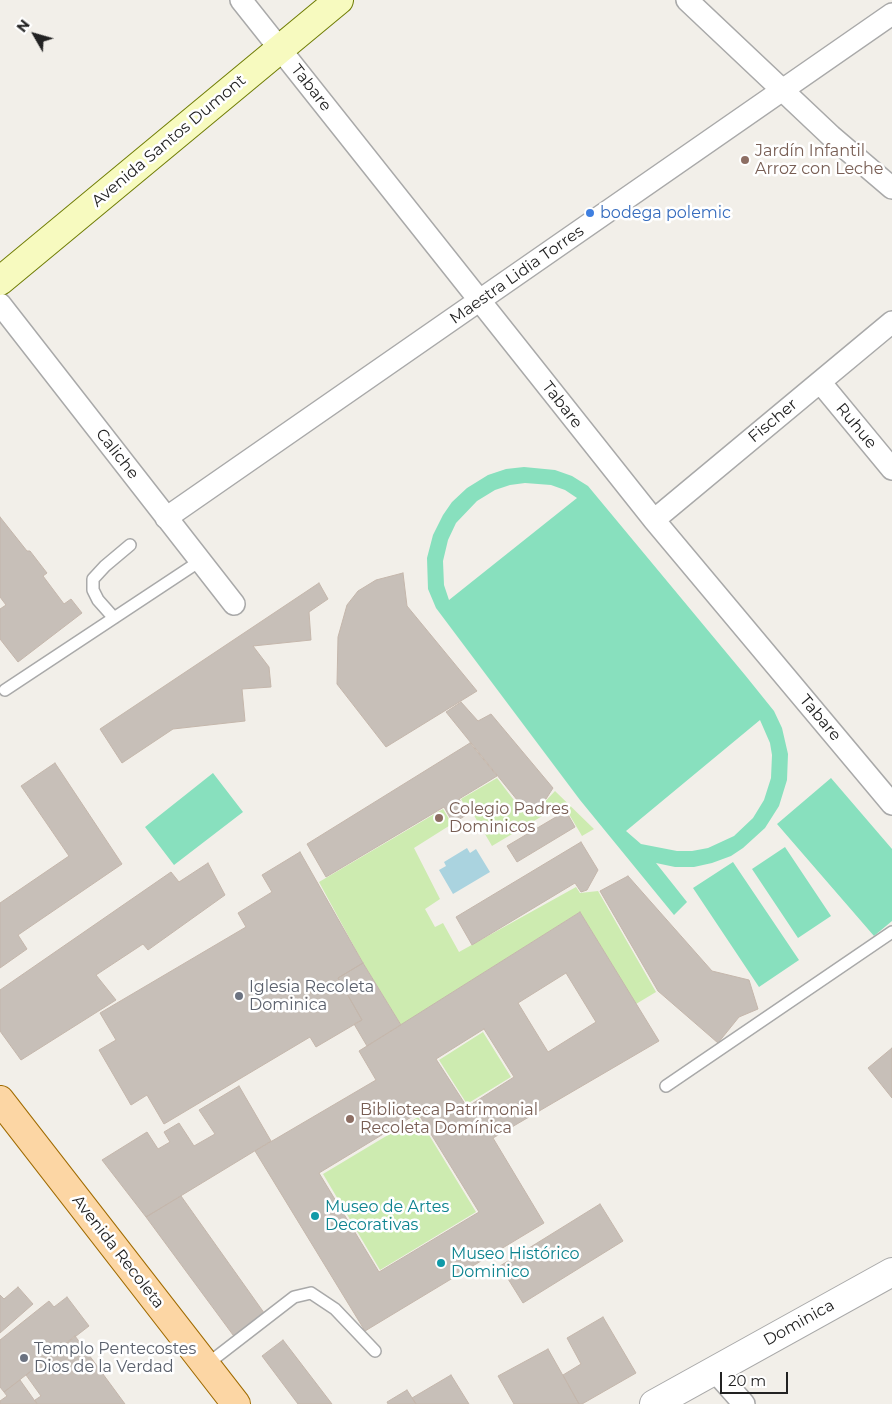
<!DOCTYPE html>
<html>
<head>
<meta charset="utf-8">
<style>
	body { margin:0 }
	#map { position:relative; width:892px; height:1404px; overflow:hidden; background:#f2efe9; font-family:Montserrat,sans-serif }
	canvas { display:block }
	.north { position:absolute; left:10px; top:10px; width:50px; height:50px; -webkit-text-stroke:4px #fff; paint-order:stroke; rotate:308deg; font-size:14px; font-weight:700; line-height:20px; text-align:center; color:#222 }
	.north::after { content:''; display:block; margin:auto; width:18px; height:22px; background:#222; clip-path:polygon(50% 0,100% 100%,50% 72%,0 100%) }
	.scale { position:absolute; left:720px; top:1372px; width:68px; height:22px; box-sizing:border-box; border:2px solid #222; border-top:0; padding-left:6px; font-size:15px; line-height:18px; white-space:nowrap; color:#222; -webkit-text-stroke:4px #fff; paint-order:stroke }
</style>
</head>
<body>
<div id="map">
<canvas width="892" height="1404"></canvas>
<div class="north">N</div>
<div class="scale">20 m</div>
</div>
<script>
const g = document.querySelector('canvas').getContext('2d');
g.lineJoin = 'round';
function fillPath(path, color) { g.fillStyle = color; g.fill(path, 'evenodd'); }
const toPath = rows => new Path2D(rows.map(r => 'M' + r).join(''));
function stroke(path, color, width, dash) { g.strokeStyle = color; g.lineWidth = width; g.lineCap = dash ? 'butt' : 'round'; g.setLineDash(dash || []); g.stroke(path); }
function drawText(font, color, halo, rows, align = 'center') {
  g.font = font + ' Montserrat,sans-serif'; g.lineWidth = 5; g.setLineDash([]); g.textBaseline = 'middle'; g.strokeStyle = halo; g.fillStyle = color; for (const [text, x, y, turn = 0] of rows) {
    g.save(); g.translate(x, y); g.rotate((+turn || 0) * Math.PI / 180); g.textAlign = isNaN(turn) ? turn : align; if (halo) g.strokeText(text, 0, 0); g.fillText(text, 0, 0); g.restore();
  }
}
const grass = toPath([
	[497,778,520,808,539,808,555,791,594,829,582,836,566,809,559,806,492,846,472,812,469,813,461,799],
	[443,809,452,824,414,848,440,899,425,909,435,927,443,923,459,952,576,887,580,893,598,891,656,992,636,1004,580,912,401,1025,363,963,319,882],
	[483,1032,511,1077,467,1104,439,1060],
	[418,1117,476,1212,380,1270,323,1174]
]);
const pitch = toPath([
	[524,467,555,470,572,476,588,486,745,675,774,711,782,728,788,754,787,780,779,806,765,828,743,848,731,856,712,863,694,867,675,867,656,863,687,902,674,915,580,800,436,608,428,589,427,558,433,535,443,515,452,502,467,488,488,475,506,469],
	[525,483,551,485,565,490,577,498,449,600,444,585,443,561,448,540,456,523,477,501,495,490,510,485],
	[760,720,770,743,772,755,771,778,764,800,753,818,734,836,708,848,692,851,677,851,641,844,626,831],
	[213,773,243,812,174,865,145,827],
	[831,778,892,849,892,921,874,936,777,824],
	[785,847,831,916,798,938,752,869],
	[733,862,799,960,759,987,693,888]
]);
const water = toPath([
	[467,848,470,853,476,849,490,872,453,894,439,870,446,866,444,862]
]);
const building = toPath([
	[0,517,27,551,30,551,47,573,43,576,64,604,71,599,82,613,18,662,0,639,0,609,6,605,0,597,0,517],
	[403,573,407,606,477,691,386,747,337,684,338,637,347,605,358,591,376,580,403,573],
	[319,583,328,599,309,612,311,640,253,646,269,667,271,687,242,689,245,721,173,729,122,763,100,729,319,583],
	[461,702,478,721,491,714,553,788,546,799,538,806,522,806,446,712,461,702],
	[470,743,497,776,459,799,468,814,453,823,444,807,326,877,307,844,470,743],
	[55,763,122,864,18,935,27,949,0,968,0,903,69,856,21,786,55,763],
	[566,811,575,827,517,862,507,846,566,811],
	[581,842,598,870,587,890,581,892,575,883,472,945,456,917,581,842],
	[300,852,363,963,338,978,362,1020,316,1047,310,1037,164,1124,147,1095,131,1105,99,1050,116,1040,100,1013,246,927,238,913,272,892,262,875,300,852],
	[208,863,225,895,148,950,143,944,96,975,116,1000,21,1060,0,1031,0,990,171,872,179,882,208,863],
	[628,876,712,971,749,980,758,1009,739,1017,718,1043,658,991,600,891,628,876],
	[580,912,659,1041,493,1138,544,1223,365,1331,255,1151,376,1080,359,1051,580,912],
	[566,973,596,1022,548,1052,518,1003,566,973],
	[484,1029,514,1077,467,1107,436,1059,484,1029],
	[418,1113,479,1212,379,1272,319,1173,418,1113],
	[363,963,401,1025,367,1046,354,1024,362,1020,338,978,363,963],
	[892,1048,892,1098,868,1068,892,1048],
	[239,1086,271,1141,146,1217,102,1160,147,1132,158,1149,170,1142,164,1132,179,1123,194,1146,215,1134,199,1110,239,1086],
	[181,1196,267,1317,236,1339,146,1217,181,1196],
	[600,1204,623,1241,523,1303,500,1266,600,1204],
	[18,1287,33,1304,0,1333,0,1295,4,1299,18,1287],
	[67,1297,89,1326,4,1392,0,1387,0,1340,49,1301,54,1307,67,1297],
	[603,1317,636,1373,582,1404,579,1404,563,1375,581,1364,567,1338,603,1317],
	[75,1336,125,1404,37,1404,35,1400,41,1396,26,1375,75,1336],
	[283,1340,332,1404,298,1404,262,1356,283,1340],
	[548,1349,579,1404,514,1404,498,1376,548,1349],
	[451,1375,469,1404,416,1404,412,1398,451,1375],
	[20,1380,37,1404,0,1404,0,1401,7,1396,4,1392,20,1380],
	[407,1390,416,1404,388,1404,387,1402,407,1390]
]);
const service = toPath([
	[114,618,98,600,93,590,93,579,105,566,130,545],
	[5,690,200,561],
	[666,1086,892,932],
	[206,1365,294,1297,311,1293,335,1309,375,1351]
]);
const minor = toPath([
	[241,0,654,520,892,804],
	[687,0,831,136,892,188],
	[0,304,234,604],
	[820,382,892,469],
	[166,518,892,14],
	[654,520,892,322],
	[714,1370,744,1404]
]);
const tertiary = toPath([
	[654,1404,892,1272]
]);
const secondary = toPath([
	[0,281,339,0]
]);
const primary = toPath([
	[0,1100,236,1404]
]);
const markers = [
	[745,160,5,"#8d6e63"],
	[590,213,5,"#3f7fe0"],
	[439,818,5,"#8d6e63"],
	[239,996,5,"#6b7280"],
	[350,1119,5,"#8d6e63"],
	[315,1216,5,"#0f9aa8"],
	[441,1263,5,"#0f9aa8"],
	[24,1358,5,"#6b7280"]
];
const streetNames = [
	["Tabare",311,88,52],
	["Avenida Santos Dumont",169,141,-40],
	["Maestra Lidia Torres",517,275,-35],
	["Tabare",562,405,52],
	["Fischer",773,421,-40],
	["Ruhue",856,426,50],
	["Caliche",117,454,52],
	["Tabare",820,718,50],
	["Avenida Recoleta",118,1252,52],
	["Dominica",799,1323,-29]
];
const educationNames = [
	["Jardín Infantil",755,151],
	["Arroz con Leche",755,169],
	["Colegio Padres",449,809],
	["Dominicos",449,827],
	["Biblioteca Patrimonial",360,1110],
	["Recoleta Domínica",360,1128]
];
const shopNames = [
	["bodega polemic",600,213]
];
const worshipNames = [
	["Iglesia Recoleta",249,987],
	["Dominica",249,1005],
	["Templo Pentecostes",34,1349],
	["Dios de la Verdad",34,1367]
];
const cultureNames = [
	["Museo de Artes",325,1207],
	["Decorativas",325,1225],
	["Museo Histórico",451,1254],
	["Dominico",451,1272]
];
fillPath(grass, '#cdebb0');
fillPath(pitch, '#88e0be');
fillPath(water, '#aad3df');
fillPath(building, '#c7bfb8');
stroke(building, '#c4b6ab', 1);
stroke(service, '#a9a9a9', 14);
stroke(minor, '#a9a9a9', 24);
stroke(tertiary, '#a9a9a9', 30);
stroke(secondary, '#707d05', 30);
stroke(primary, '#a06b00', 30);
stroke(service, '#fff', 11);
stroke(minor, '#fff', 21);
stroke(tertiary, '#fff', 28);
stroke(secondary, '#f7fabf', 28);
stroke(primary, '#fcd6a4', 28);
for (const [x, y, r, color] of markers) { const dot = new Path2D(); dot.arc(x, y, r, 0, 2 * Math.PI); g.fillStyle = color; g.fill(dot); stroke(dot, '#fff', 2); }
drawText('16px', '#222', '#fff', streetNames);
drawText('16px', '#785e54', '#fff', educationNames, 'left');
drawText('16px', '#366cbe', '#fff', shopNames, 'left');
drawText('16px', '#5b616d', '#fff', worshipNames, 'left');
drawText('16px', '#0d838f', '#fff', cultureNames, 'left');
</script>
</body>
</html>
